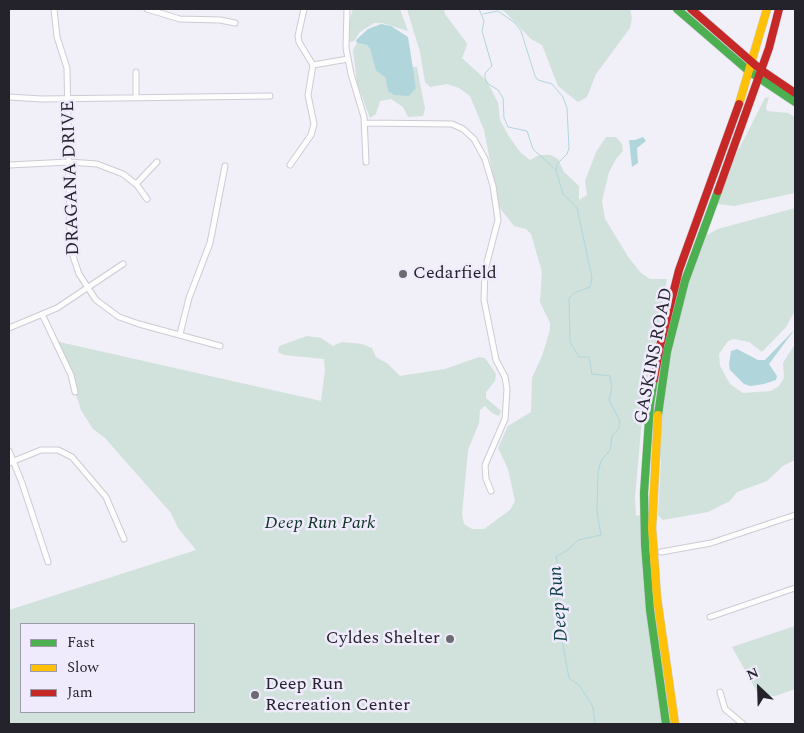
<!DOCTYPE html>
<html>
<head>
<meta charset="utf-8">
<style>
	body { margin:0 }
	#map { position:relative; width:804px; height:733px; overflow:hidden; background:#f1eff8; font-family:Spectral,serif }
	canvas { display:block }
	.frame { position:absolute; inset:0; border:10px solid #24222a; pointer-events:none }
	.legend { position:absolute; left:20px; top:623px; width:175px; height:90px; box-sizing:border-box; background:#efebfc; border:1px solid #9e9ba8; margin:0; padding:6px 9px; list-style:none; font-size:15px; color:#24222a }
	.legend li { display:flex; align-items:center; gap:10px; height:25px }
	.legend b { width:25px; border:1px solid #9e9ba8 }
	.north { position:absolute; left:734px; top:663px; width:50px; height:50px; -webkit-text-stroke:4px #efebfc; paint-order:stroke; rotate:336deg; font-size:14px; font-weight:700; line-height:20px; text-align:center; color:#24222a }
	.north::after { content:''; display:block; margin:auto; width:18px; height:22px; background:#24222a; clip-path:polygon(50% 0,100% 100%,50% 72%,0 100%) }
</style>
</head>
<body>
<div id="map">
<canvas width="804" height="733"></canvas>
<div class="frame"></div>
<ul class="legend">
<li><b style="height:6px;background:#4caf50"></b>Fast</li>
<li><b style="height:6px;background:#ffc107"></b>Slow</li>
<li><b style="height:6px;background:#c62828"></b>Jam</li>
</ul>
<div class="north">N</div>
</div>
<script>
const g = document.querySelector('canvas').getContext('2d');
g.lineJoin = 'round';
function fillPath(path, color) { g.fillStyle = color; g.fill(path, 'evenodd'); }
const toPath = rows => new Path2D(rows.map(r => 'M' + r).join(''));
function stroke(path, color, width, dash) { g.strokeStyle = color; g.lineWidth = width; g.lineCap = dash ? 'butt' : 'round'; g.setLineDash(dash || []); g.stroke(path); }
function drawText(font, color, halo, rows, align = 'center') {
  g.font = font + ' Spectral,serif'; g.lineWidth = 5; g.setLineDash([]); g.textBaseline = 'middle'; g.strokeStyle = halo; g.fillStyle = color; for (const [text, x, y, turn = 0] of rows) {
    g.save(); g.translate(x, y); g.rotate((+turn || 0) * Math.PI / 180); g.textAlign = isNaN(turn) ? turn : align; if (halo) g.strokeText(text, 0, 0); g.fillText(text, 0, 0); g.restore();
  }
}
const green = toPath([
	[353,9,400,9,408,31,382,23,374,23,360,32,354,41,350,42,349,24],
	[407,9,444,9,445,14,466,42,467,45,462,58,487,81,498,103,500,120,508,135,520,152,530,160,539,155,551,155,558,159,564,172,579,186,579,200,587,195,585,181,596,152,606,137,616,137,622,144,623,151,616,159,609,172,602,201,605,219,629,258,641,273,650,279,667,279,663,302,659,312,660,325,644,395,635,498,636,516,640,515,643,579,662,724,9,724,9,610,196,550,178,528,171,513,105,438,93,429,81,410,64,357,55,341,321,401,325,370,324,359,284,355,278,352,279,346,307,336,321,338,333,346,342,342,362,344,372,348,376,357,388,364,400,376,445,369,479,357,485,358,496,374,495,381,486,392,486,398,501,411,499,416,492,413,485,406,480,410,479,423,468,450,462,514,464,524,472,529,484,529,510,510,515,501,508,469,498,448,508,426,531,412,532,378,542,356,550,330,550,323,540,302,542,272,531,234,526,229,514,226,499,207,484,130,470,96,459,88,447,84,430,87,425,82,420,52],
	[21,624,194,624,194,712,21,712],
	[497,9,630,9,632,18,630,28,596,74,587,97,578,102,558,86,542,45,531,39,504,11],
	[357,43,367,45,370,49,376,71,385,77,388,91,416,88,412,67,417,67,425,109,423,116,408,117,403,107,391,99,380,101,376,114,370,118,357,83,353,50],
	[769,97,766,108,767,111,788,113,795,117,795,193,734,206,718,204,724,178,765,98],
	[795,208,795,311,786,327,762,352,749,342,734,339,728,341,719,354,720,366,730,384,743,393,771,391,779,386,784,378,783,363,795,344,795,460,783,466,767,481,737,492,730,501,708,512,663,520,658,515,661,461,658,446,667,369,690,276,705,236,718,229],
	[795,626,795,689,775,696,759,695,732,647]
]);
const water = toPath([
	[381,24,391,26,408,37,416,88,409,96,394,95,388,91,385,77,376,71,370,49,367,45,357,43,356,40,368,29],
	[643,137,646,141,637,148,638,163,632,167,629,140,635,140],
	[795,329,769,364,777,376,776,380,764,384,750,386,744,384,730,370,729,364,731,351,737,349,758,360,765,360]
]);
const stream = toPath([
	[479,9,484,21,482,31,492,66,485,73,485,77,487,83,498,90,503,98,504,118,508,127,527,131,533,149,556,170,563,194,577,208,592,278,590,287,574,293,569,298,570,342,579,357,589,357,592,374,610,376,612,387,609,400,620,421,619,428,612,436,610,450,601,461,598,472,597,512,601,535,578,540,569,549,556,557,561,576,557,595,559,624,569,678,580,686,593,707,595,724],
	[483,14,498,11,515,23,521,31,535,76,538,80,552,84,563,97,567,108,569,148,567,154,557,164,556,170]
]);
const street = toPath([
	[54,9,57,37,67,68,70,233,73,256,79,274,96,300,119,317,139,324,220,346],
	[147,9,180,19,220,20,235,23],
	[347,9,346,48,351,74,364,117,366,162],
	[313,65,348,59],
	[9,97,42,99,270,96],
	[136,97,136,72],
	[365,123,452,124,463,129,474,139,485,159,493,186,498,220,485,270,484,300,496,360,505,377,507,389,505,419,485,465,486,479,491,491],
	[9,165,69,162,97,164,123,174,137,185,147,199],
	[290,165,311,135,314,124,308,95,313,65,299,42,298,36,304,9],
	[136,184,157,162],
	[42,314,71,375,75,392],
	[9,328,57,308,123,264],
	[180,334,189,298,210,243,225,166],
	[9,451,22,483,48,562],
	[9,463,41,450,58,450,72,457,106,497,124,539],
	[661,552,711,543,795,515],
	[710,617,795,588],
	[720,692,725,709,743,724]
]);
const fast = toPath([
	[677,9,750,72,795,102],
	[654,379,650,405,644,493,645,544,650,610,666,724],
	[658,415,667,352,685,281,718,191]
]);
const slow = toPath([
	[739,104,767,9],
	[658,415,652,528,657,598,675,724]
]);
const jam = toPath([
	[691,9,761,70,795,93],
	[718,191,769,48,779,9],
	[654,379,660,346,679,270,739,104]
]);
const markers = [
	[403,274,5,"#6c6a72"],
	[450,639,5,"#6c6a72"],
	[255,695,5,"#6c6a72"]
];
const streetNames = [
	["DRAGANA DRIVE",72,178,-92],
	["GASKINS ROAD",655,356,-79]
];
const poiNames = [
	["Cedarfield",413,274],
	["Cyldes Shelter",440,639,"right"],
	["Deep Run",265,685],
	["Recreation Center",265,706]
];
const parkNames = [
	["Deep Run Park",320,524]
];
const waterNames = [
	["Deep Run",560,604,-95]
];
fillPath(green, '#d1e1dc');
fillPath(water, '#b0d6db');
stroke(stream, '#b0d6db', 1);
stroke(street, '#cdcbd3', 7);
stroke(fast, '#cdcbd3', 9);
stroke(slow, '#cdcbd3', 9);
stroke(jam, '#cdcbd3', 9);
stroke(street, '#fdfdfe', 5);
stroke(fast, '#4caf50', 8);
stroke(slow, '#ffc107', 8);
stroke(jam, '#c62828', 8);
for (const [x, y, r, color] of markers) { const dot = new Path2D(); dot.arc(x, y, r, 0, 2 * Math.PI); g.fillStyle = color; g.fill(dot); stroke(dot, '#efebfc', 2); }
drawText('18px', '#24222a', '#efebfc', streetNames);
drawText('18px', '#24222a', '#efebfc', poiNames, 'left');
drawText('italic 18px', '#0c3323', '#efebfc', parkNames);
drawText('italic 19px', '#0c4044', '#efebfc', waterNames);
</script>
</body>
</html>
